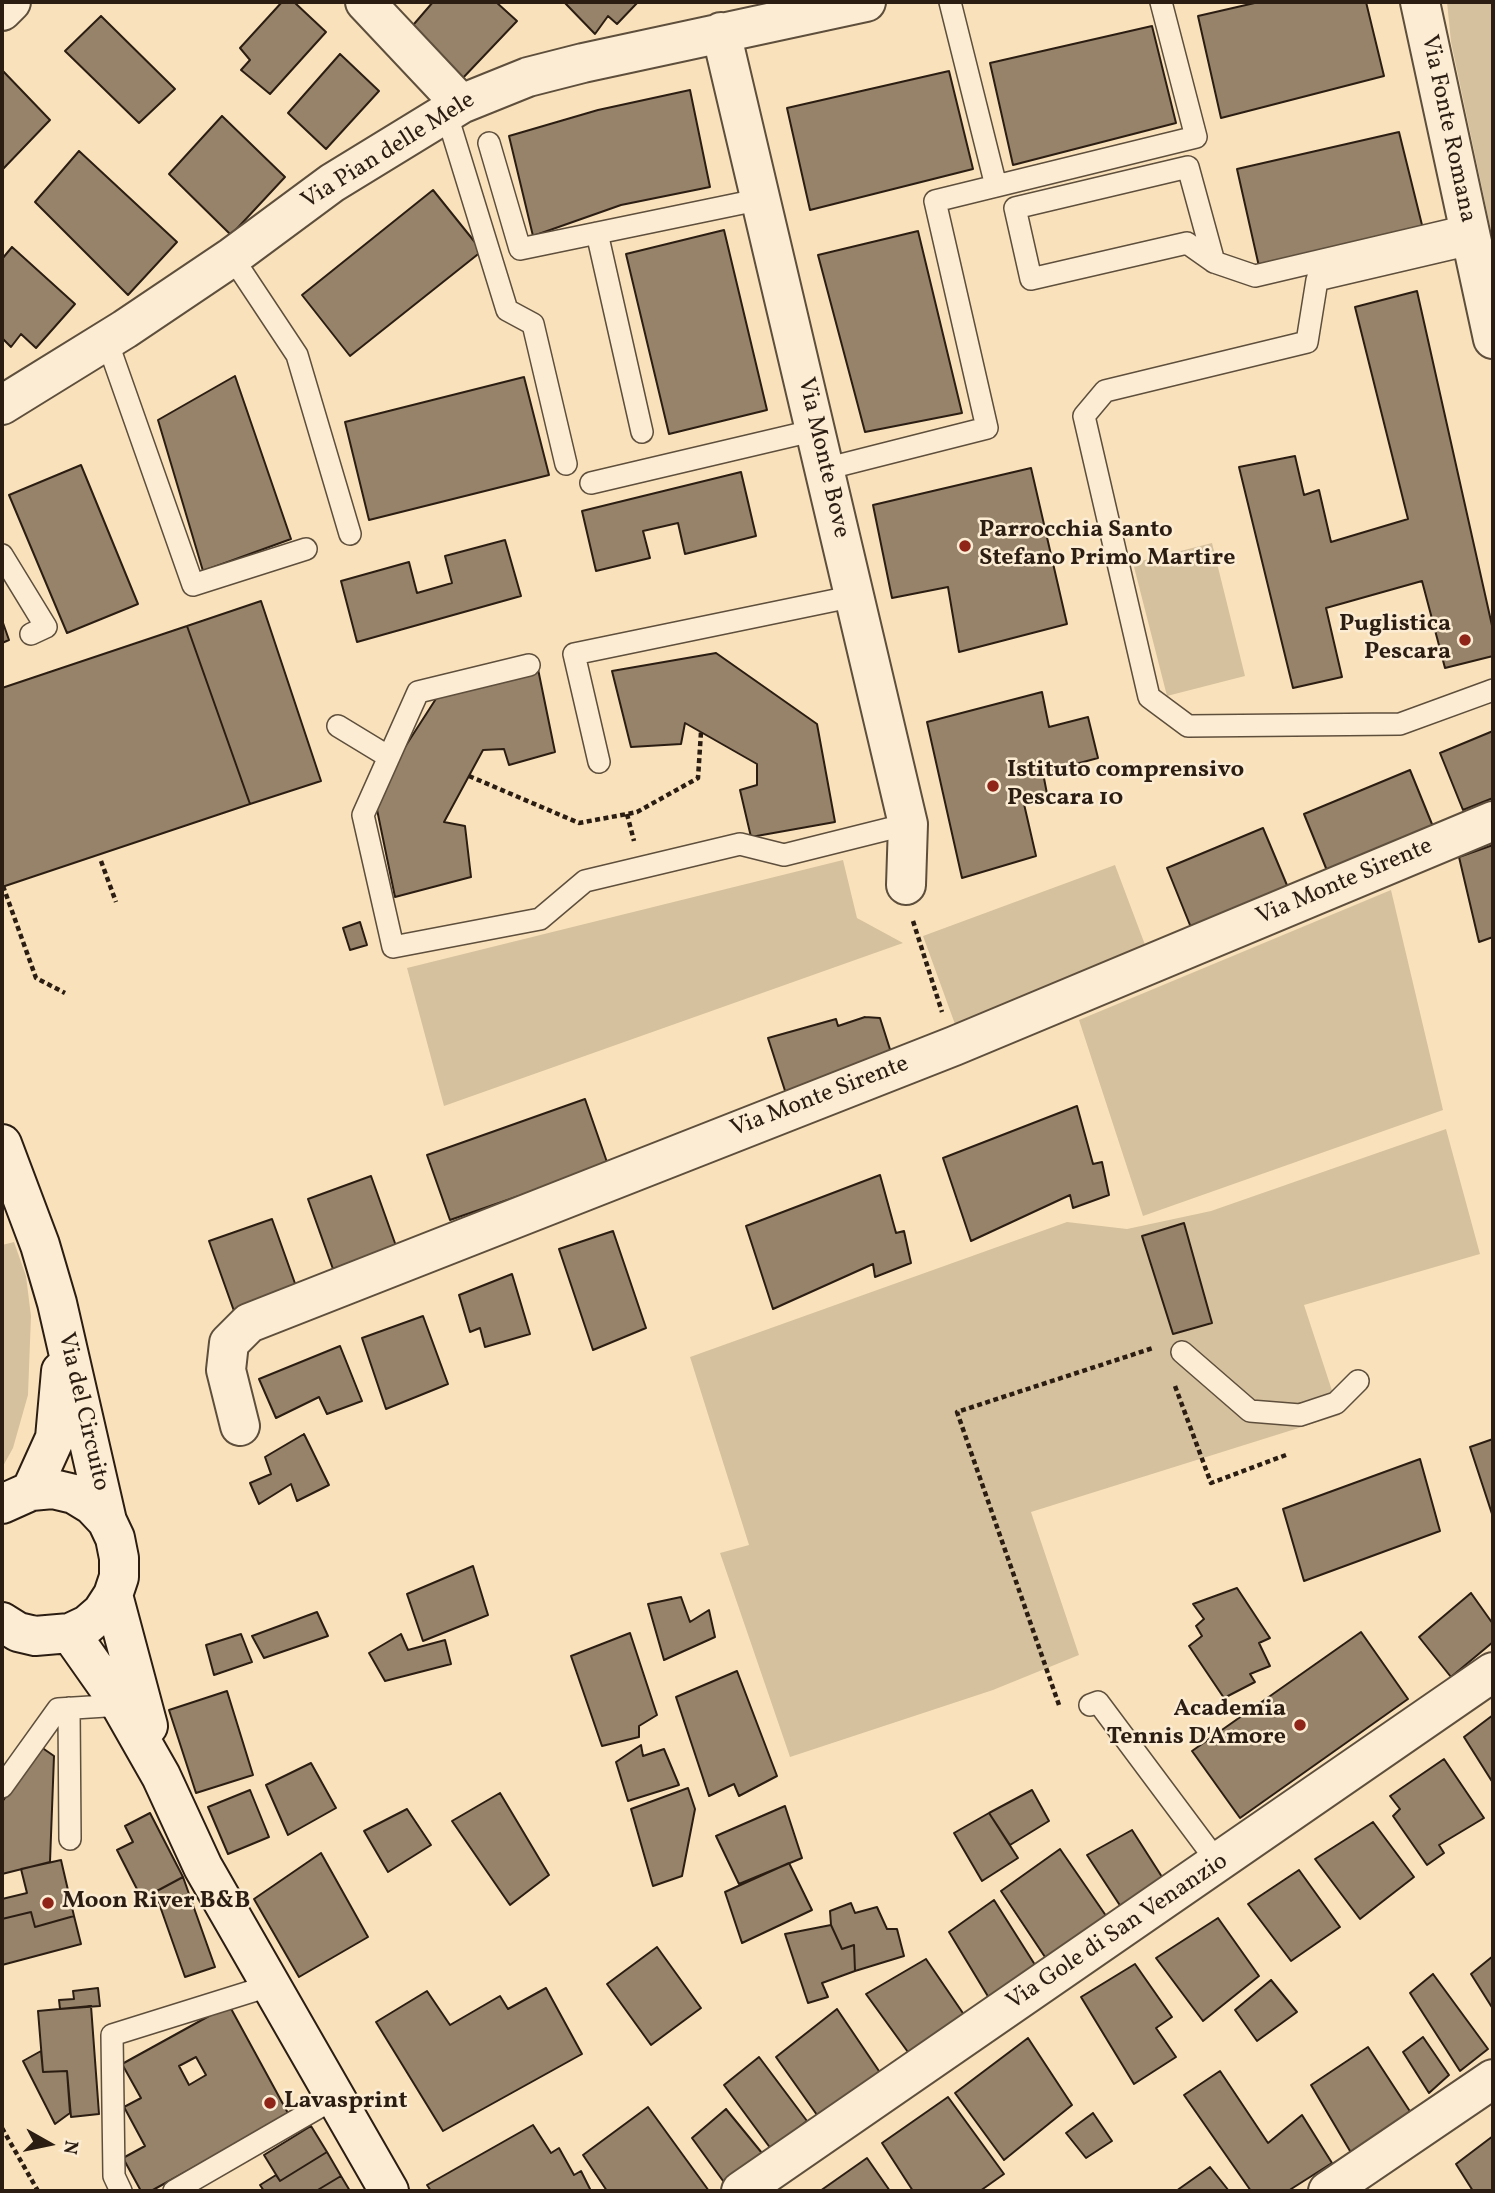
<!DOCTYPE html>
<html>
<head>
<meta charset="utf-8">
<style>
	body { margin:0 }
	#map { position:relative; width:1495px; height:2193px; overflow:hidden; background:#f9e2bb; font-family:Vollkorn,serif }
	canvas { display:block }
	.frame { position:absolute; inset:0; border:4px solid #2b1d12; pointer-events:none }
	.north { position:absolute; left:14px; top:2109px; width:70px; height:70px; -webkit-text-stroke:5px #fbecd3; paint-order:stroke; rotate:99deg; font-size:19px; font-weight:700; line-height:28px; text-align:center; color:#2b1d12 }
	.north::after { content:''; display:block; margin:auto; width:24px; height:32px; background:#2b1d12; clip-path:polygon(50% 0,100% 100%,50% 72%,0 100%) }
</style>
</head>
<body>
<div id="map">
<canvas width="1495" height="2193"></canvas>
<div class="frame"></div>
<div class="north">N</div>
</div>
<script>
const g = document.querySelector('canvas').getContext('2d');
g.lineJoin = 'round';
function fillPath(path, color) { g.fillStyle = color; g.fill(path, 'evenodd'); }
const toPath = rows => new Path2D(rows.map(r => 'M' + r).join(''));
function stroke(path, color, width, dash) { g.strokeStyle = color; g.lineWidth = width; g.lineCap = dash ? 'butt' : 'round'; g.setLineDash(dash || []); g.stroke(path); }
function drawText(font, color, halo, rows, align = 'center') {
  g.font = font + ' Vollkorn,serif'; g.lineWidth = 5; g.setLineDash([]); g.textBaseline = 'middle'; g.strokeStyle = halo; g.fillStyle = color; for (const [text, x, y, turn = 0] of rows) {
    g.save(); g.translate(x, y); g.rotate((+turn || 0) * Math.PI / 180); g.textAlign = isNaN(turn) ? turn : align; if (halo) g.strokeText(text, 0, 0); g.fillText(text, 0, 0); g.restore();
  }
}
const green = toPath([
	[1447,2,1493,2,1493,240,1451,42],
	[1212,543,1245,676,1167,696,1133,563],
	[843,860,857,918,903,943,444,1106,407,968],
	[1115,865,1150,958,960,1038,923,936],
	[1391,890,1443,1110,1143,1216,1079,1020],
	[1446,1129,1480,1254,1304,1305,1340,1415,1031,1512,1079,1655,993,1690,790,1757,720,1553,749,1545,690,1357,1067,1222,1127,1229,1211,1211],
	[14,1242,26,1276,31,1316,28,1395,13,1448,2,1468,2,1245]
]);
const building = toPath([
	[282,2,294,2,326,32,270,94,241,70,250,60,240,48,282,2],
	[433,2,496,2,517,21,461,80,408,31,433,2],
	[564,2,638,2,617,24,608,16,595,34,564,2],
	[1259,2,1366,2,1384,76,1221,118,1198,16,1259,2],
	[101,16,175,89,139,123,65,51,101,16],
	[1152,26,1176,123,1013,165,990,63,1152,26],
	[340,54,379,91,326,149,288,113,340,54],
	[2,70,50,120,2,170,2,70],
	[949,71,973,169,810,210,787,108,949,71],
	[690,90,710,187,621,205,533,236,509,136,598,110,690,90],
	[222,116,285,177,231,235,169,174,222,116],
	[1399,132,1423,229,1260,271,1237,169,1399,132],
	[79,151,177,242,128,295,35,202,79,151],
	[433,190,482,251,350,356,302,295,433,190],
	[724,230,767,410,669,434,626,254,724,230],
	[918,231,962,413,865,432,818,255,918,231],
	[12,247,75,304,36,348,21,334,11,347,2,338,2,259,12,247],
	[1417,291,1493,630,1493,656,1445,668,1422,581,1326,608,1342,677,1293,688,1239,467,1295,456,1304,495,1319,490,1331,542,1408,519,1355,307,1417,291],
	[235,376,291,539,203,571,158,420,235,376],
	[524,377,549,475,369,520,345,422,524,377],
	[81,465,138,604,67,633,9,495,81,465],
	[1031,468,1067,624,959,652,948,587,892,598,873,505,1031,468],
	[741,472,756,536,685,554,678,523,643,531,650,558,596,571,582,511,741,472],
	[505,540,521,596,357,642,341,581,409,562,417,593,452,583,445,556,505,540],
	[261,601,321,781,250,804,187,626,261,601],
	[2,620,9,640,2,643,2,620],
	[187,626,250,804,2,887,2,688,187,626],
	[716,653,817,724,835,822,751,837,740,790,757,785,757,764,685,723,681,744,631,747,612,671,716,653],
	[538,669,555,752,509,765,504,749,483,750,444,822,465,826,471,877,395,897,374,795,441,691,538,669],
	[1042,692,1049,727,1088,717,1098,758,1043,773,1048,799,1024,804,1036,856,962,878,927,722,1042,692],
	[1493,731,1493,798,1463,810,1440,753,1493,731],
	[1410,770,1436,834,1330,878,1304,814,1410,770],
	[1263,828,1289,890,1192,930,1167,868,1263,828],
	[1493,845,1493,937,1479,942,1459,857,1493,845],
	[360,922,367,945,350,950,343,928,360,922],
	[865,1017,880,1018,895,1065,788,1100,768,1038,836,1019,838,1026,865,1017],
	[585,1099,608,1165,450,1220,427,1155,585,1099],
	[1077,1106,1093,1164,1102,1162,1109,1195,1073,1208,1070,1195,971,1241,943,1158,1077,1106],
	[880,1175,896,1233,904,1231,911,1263,875,1277,873,1264,773,1309,746,1226,880,1175],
	[371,1176,396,1246,333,1269,308,1199,371,1176],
	[272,1219,297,1289,234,1311,209,1241,272,1219],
	[1184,1223,1212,1323,1173,1334,1142,1236,1184,1223],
	[613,1231,646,1328,593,1350,559,1249,613,1231],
	[512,1274,530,1334,485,1347,480,1328,470,1332,459,1295,512,1274],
	[423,1316,448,1384,386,1409,362,1338,423,1316],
	[340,1346,362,1401,327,1414,319,1397,276,1418,259,1379,340,1346],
	[304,1434,329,1485,297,1501,291,1484,259,1504,250,1483,271,1474,265,1457,304,1434],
	[1493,1439,1493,1517,1470,1447,1493,1439],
	[1420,1459,1440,1531,1304,1581,1283,1509,1420,1459],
	[473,1566,488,1615,423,1641,407,1594,473,1566],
	[1237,1588,1270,1638,1259,1643,1270,1666,1250,1674,1255,1682,1224,1698,1189,1646,1202,1636,1196,1626,1204,1619,1193,1604,1237,1588],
	[1471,1593,1493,1624,1493,1642,1451,1677,1419,1637,1471,1593],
	[681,1597,690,1622,709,1610,715,1637,664,1660,648,1604,681,1597],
	[317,1612,328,1636,264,1658,252,1636,317,1612],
	[1361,1632,1408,1699,1240,1818,1192,1751,1361,1632],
	[630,1633,657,1715,639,1726,639,1737,602,1746,571,1656,630,1633],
	[241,1634,252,1662,214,1675,206,1645,241,1634],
	[401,1634,408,1650,445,1640,451,1664,385,1681,369,1653,401,1634],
	[737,1671,777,1776,739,1796,734,1784,709,1796,676,1697,737,1671],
	[227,1691,253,1775,196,1793,169,1710,227,1691],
	[1493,1715,1493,1783,1464,1737,1493,1715],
	[641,1745,643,1756,664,1749,679,1785,628,1801,616,1762,641,1745],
	[41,1747,54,1756,50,1862,2,1874,2,1802,41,1747],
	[1444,1759,1484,1818,1439,1845,1444,1853,1427,1865,1393,1816,1400,1809,1390,1796,1444,1759],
	[311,1763,336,1808,288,1835,266,1785,311,1763],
	[688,1788,695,1809,682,1876,653,1886,631,1809,688,1788],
	[250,1790,269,1837,228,1854,208,1807,250,1790],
	[1032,1790,1049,1821,1010,1845,989,1813,1032,1790],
	[500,1793,549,1875,510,1905,452,1821,500,1793],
	[785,1806,802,1858,739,1884,716,1836,785,1806],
	[407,1809,431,1845,388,1872,364,1831,407,1809],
	[150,1813,183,1877,142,1899,117,1850,133,1842,125,1826,150,1813],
	[989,1813,1018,1858,982,1881,954,1833,989,1813],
	[1373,1822,1414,1877,1360,1919,1315,1859,1373,1822],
	[1132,1830,1164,1880,1121,1907,1087,1855,1132,1830],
	[1060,1849,1111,1923,1053,1969,1001,1891,1060,1849],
	[321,1853,368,1937,299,1977,254,1899,321,1853],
	[61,1860,74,1916,35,1927,31,1912,2,1919,2,1899,27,1893,21,1869,61,1860],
	[789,1863,812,1910,742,1943,725,1892,789,1863],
	[1299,1870,1340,1927,1291,1961,1248,1904,1299,1870],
	[183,1877,215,1967,185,1977,155,1892,183,1877],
	[994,1900,1037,1968,992,2003,949,1932,994,1900],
	[851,1903,855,1913,877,1907,887,1929,897,1929,904,1956,855,1971,854,1945,842,1949,831,1925,830,1911,851,1903],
	[31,1912,35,1927,74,1916,81,1944,2,1965,2,1919,31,1912],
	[1218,1918,1259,1976,1203,2021,1156,1958,1218,1918],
	[831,1925,842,1949,854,1945,855,1971,822,1983,828,1997,808,2003,785,1934,831,1925],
	[657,1947,701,2008,651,2045,607,1984,657,1947],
	[1493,1956,1493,2009,1471,1974,1493,1956],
	[926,1959,969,2022,913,2059,866,1994,926,1959],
	[1135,1964,1172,2017,1156,2028,1176,2057,1134,2084,1081,1997,1135,1964],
	[1433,1974,1488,2049,1460,2071,1410,1993,1433,1974],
	[1271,1980,1297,2012,1257,2041,1235,2010,1271,1980],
	[98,1988,100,2006,60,2009,59,2000,74,1999,73,1991,98,1988],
	[546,1988,582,2054,443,2131,376,2022,427,1991,450,2025,500,1996,508,2009,546,1988],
	[229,2005,289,2115,151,2191,141,2191,123,2158,145,2146,124,2107,141,2098,122,2064,229,2005],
	[196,2057,206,2075,189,2085,179,2066,196,2057],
	[91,2006,99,2114,71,2117,67,2071,43,2072,38,2011,91,2006],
	[837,2009,881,2074,822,2122,776,2057,837,2009],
	[1423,2037,1449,2075,1429,2093,1403,2052,1423,2037],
	[1028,2038,1072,2105,1004,2160,955,2093,1028,2038],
	[1368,2047,1413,2116,1353,2156,1311,2085,1368,2047],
	[41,2051,43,2072,67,2071,70,2113,55,2124,23,2061,41,2051],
	[759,2057,807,2121,771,2149,724,2085,759,2057],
	[1220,2071,1268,2143,1302,2115,1332,2163,1288,2191,1251,2191,1184,2095,1220,2071],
	[948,2097,1004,2174,980,2191,913,2191,882,2143,948,2097],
	[648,2107,709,2191,607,2191,583,2155,648,2107],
	[726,2109,766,2158,726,2185,692,2138,726,2109],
	[1093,2113,1112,2141,1086,2158,1066,2133,1093,2113],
	[533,2125,551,2153,559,2148,574,2175,581,2171,591,2191,431,2191,427,2185,533,2125],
	[311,2126,327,2152,280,2181,264,2155,311,2126],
	[1493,2136,1493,2191,1473,2191,1456,2164,1493,2136],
	[327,2152,341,2176,316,2191,264,2191,260,2185,276,2175,280,2181,327,2152],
	[867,2158,890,2191,820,2191,867,2158],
	[1210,2167,1229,2191,1176,2191,1210,2167],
	[341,2176,350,2191,316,2191,341,2176]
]);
const path = toPath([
	[469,776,579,823,627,814,637,812,698,778,701,732],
	[627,814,634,841],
	[101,861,116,902],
	[3,886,36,978,65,993],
	[913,921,942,1012],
	[1175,1386,1211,1483,1286,1455],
	[1059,1705,957,1412,1153,1348],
	[2,2128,38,2191]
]);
const service = toPath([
	[950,2,996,186],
	[446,112,507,310,533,324,566,464],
	[489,143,520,249,762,199],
	[597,233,642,432],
	[1471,244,1317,280,1307,342,1105,391,1084,416,1149,697,1188,726,1400,724,1493,690],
	[232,257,297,355,350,534],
	[1214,262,1188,167,1015,208,1031,279,1187,243,1214,262,1255,276,1467,226],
	[107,341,193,585,306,549],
	[825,469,987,428,935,201,1196,137,1161,2],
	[591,483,816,430],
	[2,555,46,627,31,634],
	[529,665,418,692,363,815,393,947,540,919,585,881,740,844,784,855,908,824],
	[338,726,389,757],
	[599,762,574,654,855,596],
	[1182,1352,1250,1411,1300,1415,1336,1403,1358,1381],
	[1090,1705,1098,1702,1219,1864],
	[69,1708,70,1839],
	[2,1787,58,1709,106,1706],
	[121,2191,114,2176,112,2035,272,1985],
	[174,2191,335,2098]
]);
const minor = toPath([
	[365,2,461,104],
	[2,11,11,2],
	[721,32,908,824,906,885],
	[2,405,125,329,232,257,332,183,461,104,528,77,583,63,866,2],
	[240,1426,226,1370,229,1343,249,1323,954,1046,1493,821],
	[741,2191,1493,1672],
	[1328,2191,1493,2079]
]);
const tertiary = toPath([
	[1420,2,1493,339]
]);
const secondary = toPath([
	[2,1144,40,1245,57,1303,107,1521],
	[31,1491,55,1438,61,1371],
	[2,1504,31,1491,53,1489,74,1494,92,1505,107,1521,115,1538,119,1558,119,1577,113,1595,102,1612,87,1625,70,1633,35,1636,18,1632,2,1622],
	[113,1595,148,1726],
	[70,1633,120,1704,161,1776,203,1867,389,2191]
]);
const markers = [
	[965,546,7,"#8f2418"],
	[1465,640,7,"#8f2418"],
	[993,786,7,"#8f2418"],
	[1300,1725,7,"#8f2418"],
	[48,1903,7,"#8f2418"],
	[270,2103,7,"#8f2418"]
];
const streetNames = [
	["Via Fonte Romana",1447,129,78],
	["Via Pian delle Mele",389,152,-32],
	["Via Monte Bove",822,458,77],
	["Via Monte Sirente",1345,883,-23],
	["Via Monte Sirente",820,1098,-21],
	["Via del Circuito",82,1412,77],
	["Via Gole di San Venanzio",1118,1933,-34]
];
const poiNames = [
	["Parrocchia Santo",979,532],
	["Stefano Primo Martire",979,560],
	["Puglistica",1451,626,"right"],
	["Pescara",1451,654,"right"],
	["Istituto comprensivo",1007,772],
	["Pescara 10",1007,800],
	["Academia",1286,1711,"right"],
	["Tennis D'Amore",1286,1739,"right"],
	["Moon River B&B",62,1903],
	["Lavasprint",284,2103]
];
fillPath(green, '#d6c19e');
fillPath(building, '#96836a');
stroke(building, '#2b1d12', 2);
stroke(service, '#5e4e3c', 24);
stroke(minor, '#5e4e3c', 42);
stroke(tertiary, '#5e4e3c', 42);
stroke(secondary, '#2b1d12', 42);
stroke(path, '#2b1d12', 4.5, [5, 3.5]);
stroke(service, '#fbecd3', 21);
stroke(minor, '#fbecd3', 38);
stroke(tertiary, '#fbecd3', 38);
stroke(secondary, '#fbecd3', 38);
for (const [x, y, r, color] of markers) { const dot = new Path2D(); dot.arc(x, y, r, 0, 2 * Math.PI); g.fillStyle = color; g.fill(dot); stroke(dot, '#fbecd3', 2.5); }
drawText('24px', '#2b1d12', '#fbecd3', streetNames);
drawText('bold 24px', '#2b1d12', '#fbecd3', poiNames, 'left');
</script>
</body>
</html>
